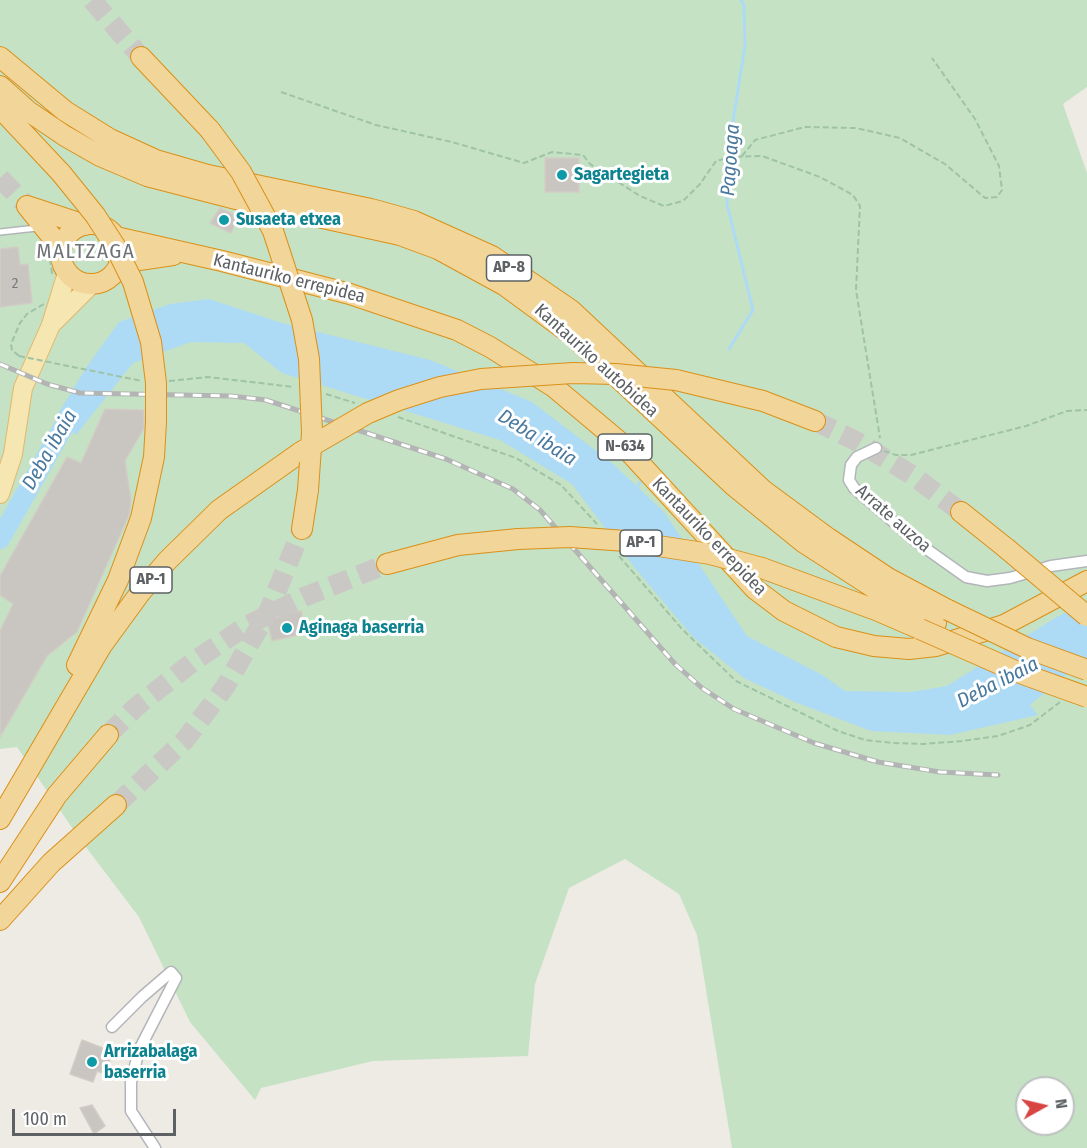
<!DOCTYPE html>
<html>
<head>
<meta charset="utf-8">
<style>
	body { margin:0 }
	#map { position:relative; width:1087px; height:1148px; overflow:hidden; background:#eeebe5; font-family:"Fira Sans Condensed",sans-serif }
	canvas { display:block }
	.north { position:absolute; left:1015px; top:1076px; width:60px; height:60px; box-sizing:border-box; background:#fff; border:2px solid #bec0c1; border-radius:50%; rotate:82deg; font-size:16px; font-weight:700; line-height:24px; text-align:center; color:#5d6164 }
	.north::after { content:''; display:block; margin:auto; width:21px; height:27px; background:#d74442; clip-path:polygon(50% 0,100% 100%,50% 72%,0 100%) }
	.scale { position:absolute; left:12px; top:1109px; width:164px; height:27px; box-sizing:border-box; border:3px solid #5d6164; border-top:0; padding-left:8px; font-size:18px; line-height:21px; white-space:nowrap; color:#5d6164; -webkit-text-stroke:4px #fff; paint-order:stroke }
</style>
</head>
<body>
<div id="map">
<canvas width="1087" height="1148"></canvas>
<div class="north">N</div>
<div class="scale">100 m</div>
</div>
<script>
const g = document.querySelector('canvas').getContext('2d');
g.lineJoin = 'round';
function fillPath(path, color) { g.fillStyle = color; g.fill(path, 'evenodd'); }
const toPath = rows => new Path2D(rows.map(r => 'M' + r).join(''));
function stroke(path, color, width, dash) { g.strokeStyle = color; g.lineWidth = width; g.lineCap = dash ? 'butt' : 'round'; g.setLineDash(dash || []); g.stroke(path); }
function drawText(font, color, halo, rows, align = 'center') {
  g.font = font + ' "Fira Sans Condensed",sans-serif'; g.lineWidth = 6; g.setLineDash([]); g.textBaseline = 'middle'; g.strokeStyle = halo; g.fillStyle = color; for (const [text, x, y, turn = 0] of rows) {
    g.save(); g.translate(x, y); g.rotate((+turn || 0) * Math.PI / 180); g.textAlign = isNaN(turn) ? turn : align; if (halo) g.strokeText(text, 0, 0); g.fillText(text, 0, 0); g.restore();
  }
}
const green = toPath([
	[0,0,1087,0,1087,87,1063,104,1087,173,1087,1148,732,1148,697,935,679,894,625,859,569,888,535,984,528,1056,373,1061,261,1088,255,1100,190,1022,139,917,79,838,17,747,0,749],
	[1027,1088,1063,1088,1063,1124,1027,1124]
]);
const water = toPath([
	[209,299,282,323,430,360,532,402,612,463,664,512,747,636,824,676,845,691,911,692,947,686,1055,618,1087,601,1087,658,1030,705,1038,715,950,735,871,731,795,702,744,678,693,637,635,568,572,484,500,440,282,373,244,343,191,342,133,363,76,435,55,419,86,368,119,322,170,304]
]);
const stream = toPath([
	[729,349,753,310,727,204,728,152,745,46,744,5,741,0],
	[636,489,641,481]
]);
const river = toPath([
	[0,539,77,403]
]);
const building = toPath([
	[545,158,579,158,579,192,545,192,545,158],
	[220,208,238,216,231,233,210,223,220,208],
	[18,247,20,265,28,264,32,303,0,307,0,249,18,247],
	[105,409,144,410,144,428,125,461,131,500,129,515,77,632,47,656,0,737,0,631,13,604,0,595,0,576,67,457,81,463,105,409],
	[301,611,306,633,272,641,267,620,301,611],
	[82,1040,113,1052,105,1074,97,1071,93,1082,70,1074,82,1040],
	[92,1105,105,1126,94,1134,80,1108,92,1105]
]);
const highwayTunnel = toPath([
	[92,0,141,57],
	[0,178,27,206],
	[815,421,858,442,912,475,961,512],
	[108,735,136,707,194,661,246,626,304,597,387,564],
	[116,805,185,740,225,687,269,610,302,529]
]);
const path = toPath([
	[281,92,376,125,452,142,524,163,552,152,583,155,590,164,640,196,664,206,683,201,700,184,716,161,731,157,762,156,820,177,853,195,860,206,856,290,880,438],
	[742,156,755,140,805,127,856,128,900,138,945,164,985,198,997,197,1002,190,999,166,975,119,932,58],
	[50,259,52,274],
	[19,356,12,350,11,344,20,323,27,314,44,304],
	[169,381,208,377,294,387],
	[326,394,355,403],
	[398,417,516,458,561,485,597,524],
	[884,451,896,455,911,455,1026,426,1067,411,1087,410],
	[619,556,682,629,736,681,838,731,865,740,893,743,923,744,962,741,998,736,1030,725,1060,702]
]);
const lane = toPath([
	[0,232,37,228]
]);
const street = toPath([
	[876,448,857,457,851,465,849,480,854,488,918,543,966,577,987,581,1010,578,1051,566,1087,561],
	[112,1027,142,997,171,972,176,978,139,1050,131,1082,131,1111,155,1148]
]);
const primary = toPath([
	[54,322,92,284],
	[0,494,13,454,23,388,51,325,67,273]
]);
const highway = toPath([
	[0,57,65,111,110,139,156,160,208,175,371,209,414,221,492,256,571,310,763,490,828,538,888,578,948,610],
	[141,57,210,130],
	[0,86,28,111,65,136,100,156,147,176,236,199,400,235,438,249,504,285,572,335,734,486,803,542,885,595,936,623],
	[0,108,61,173],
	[27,206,85,225],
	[27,206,61,248],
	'61 254a30 30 0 1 1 60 0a30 30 0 1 1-60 0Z',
	[116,237,222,261,350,294,457,330,490,347,554,387,622,444,755,589,784,611,836,637,874,646,909,649,936,646,1004,625,1087,581],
	[119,263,173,255],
	[676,380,763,401,815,421],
	[961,512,1006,548],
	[302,529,308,490],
	[387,564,458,545,518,539],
	[762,568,876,610,920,629],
	[77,665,118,580,141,518,154,457,156,422],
	[0,819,102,645,140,593,167,561,219,510,301,452],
	[0,882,57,795,108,735],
	[0,920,51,863,116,805]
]);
const rail = toPath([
	[0,364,47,384,80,393,231,396,266,400,446,459,513,489,540,510,675,664,702,688,734,709,814,743,878,762,940,772,998,775]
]);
const pathBridge = toPath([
	[19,356,142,381]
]);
const highwayBridge = toPath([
	[210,130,241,172,273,231,302,320,309,359,312,433,308,490],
	[61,173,95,215,115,246,133,282,151,342,156,383,156,422],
	[301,452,368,413,399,400,440,387,481,379,573,373,616,374,676,380],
	[518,539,570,537,626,541,710,554,762,568],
	[1006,548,1087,616],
	[948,610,1027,648,1087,670],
	[920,629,1020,673,1087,697]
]);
const markers = [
	[562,175,6,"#0f9aa8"],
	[224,220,6,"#0f9aa8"],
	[287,628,6,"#0f9aa8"],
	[92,1062,6,"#0f9aa8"]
];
const numberNames = [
	["2",15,284]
];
const shields = [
	[509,268,45],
	[625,447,54],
	[641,543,42],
	[151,580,42]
];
const shieldNames = [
	["AP-8",509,268],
	["N-634",625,447],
	["AP-1",641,543],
	["AP-1",151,580]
];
const cultureNames = [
	["Sagartegieta",574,175],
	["Susaeta etxea",236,220],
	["Aginaga baserria",299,628],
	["Arrizabalaga",104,1052],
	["baserria",104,1073]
];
const streetNames = [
	["Kantauriko errepidea",289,279,14],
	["Kantauriko autobidea",596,361,42],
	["Arrate auzoa",893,519,41],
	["Kantauriko errepidea",709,537,46]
];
const waterNames = [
	["Pagoaga",731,160,-86],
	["Deba ibaia",537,438,32],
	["Deba ibaia",50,450,-60],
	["Deba ibaia",998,683,-27]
];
const quarterNames = [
	["MALTZAGA",86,252]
];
fillPath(green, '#c6e2c4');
fillPath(water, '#addbf6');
stroke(stream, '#addbf6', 3);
stroke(river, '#addbf6', 20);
fillPath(building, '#c9c6c2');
stroke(building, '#d2cdc4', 1.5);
stroke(highwayTunnel, '#cac8c5', 20, [20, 10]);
stroke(lane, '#b2b5b9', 8);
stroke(street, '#b2b5b9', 13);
stroke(primary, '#e2b86a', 20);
stroke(highway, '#da9019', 22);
stroke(path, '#9ec3a6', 2, [6, 3]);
stroke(lane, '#fff', 5);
stroke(street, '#fff', 10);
stroke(primary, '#f6e6b2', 18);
stroke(highway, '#f2d598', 20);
stroke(rail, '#b3b4b4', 5);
stroke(rail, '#fff', 3, [9]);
stroke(highwayBridge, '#da9019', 22, []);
stroke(pathBridge, '#9ec3a6', 2, [6, 3]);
stroke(highwayBridge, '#f2d598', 20);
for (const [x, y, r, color] of markers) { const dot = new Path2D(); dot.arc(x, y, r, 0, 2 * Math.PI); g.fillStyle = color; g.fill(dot); stroke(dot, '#fff', 2); }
drawText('15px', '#787a7c', null, numberNames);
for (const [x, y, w] of shields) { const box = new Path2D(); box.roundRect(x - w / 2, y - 13, w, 26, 4.5); g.fillStyle = '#fff'; g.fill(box); stroke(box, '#5d6164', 1.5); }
drawText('bold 16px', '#5d6164', null, shieldNames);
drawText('bold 18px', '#0d838f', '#fff', cultureNames, 'left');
drawText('18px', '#5d6164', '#fff', streetNames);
drawText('italic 20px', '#48789e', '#fff', waterNames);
g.letterSpacing = '1.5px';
drawText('21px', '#6e7276', '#fff', quarterNames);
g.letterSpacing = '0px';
</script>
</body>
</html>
